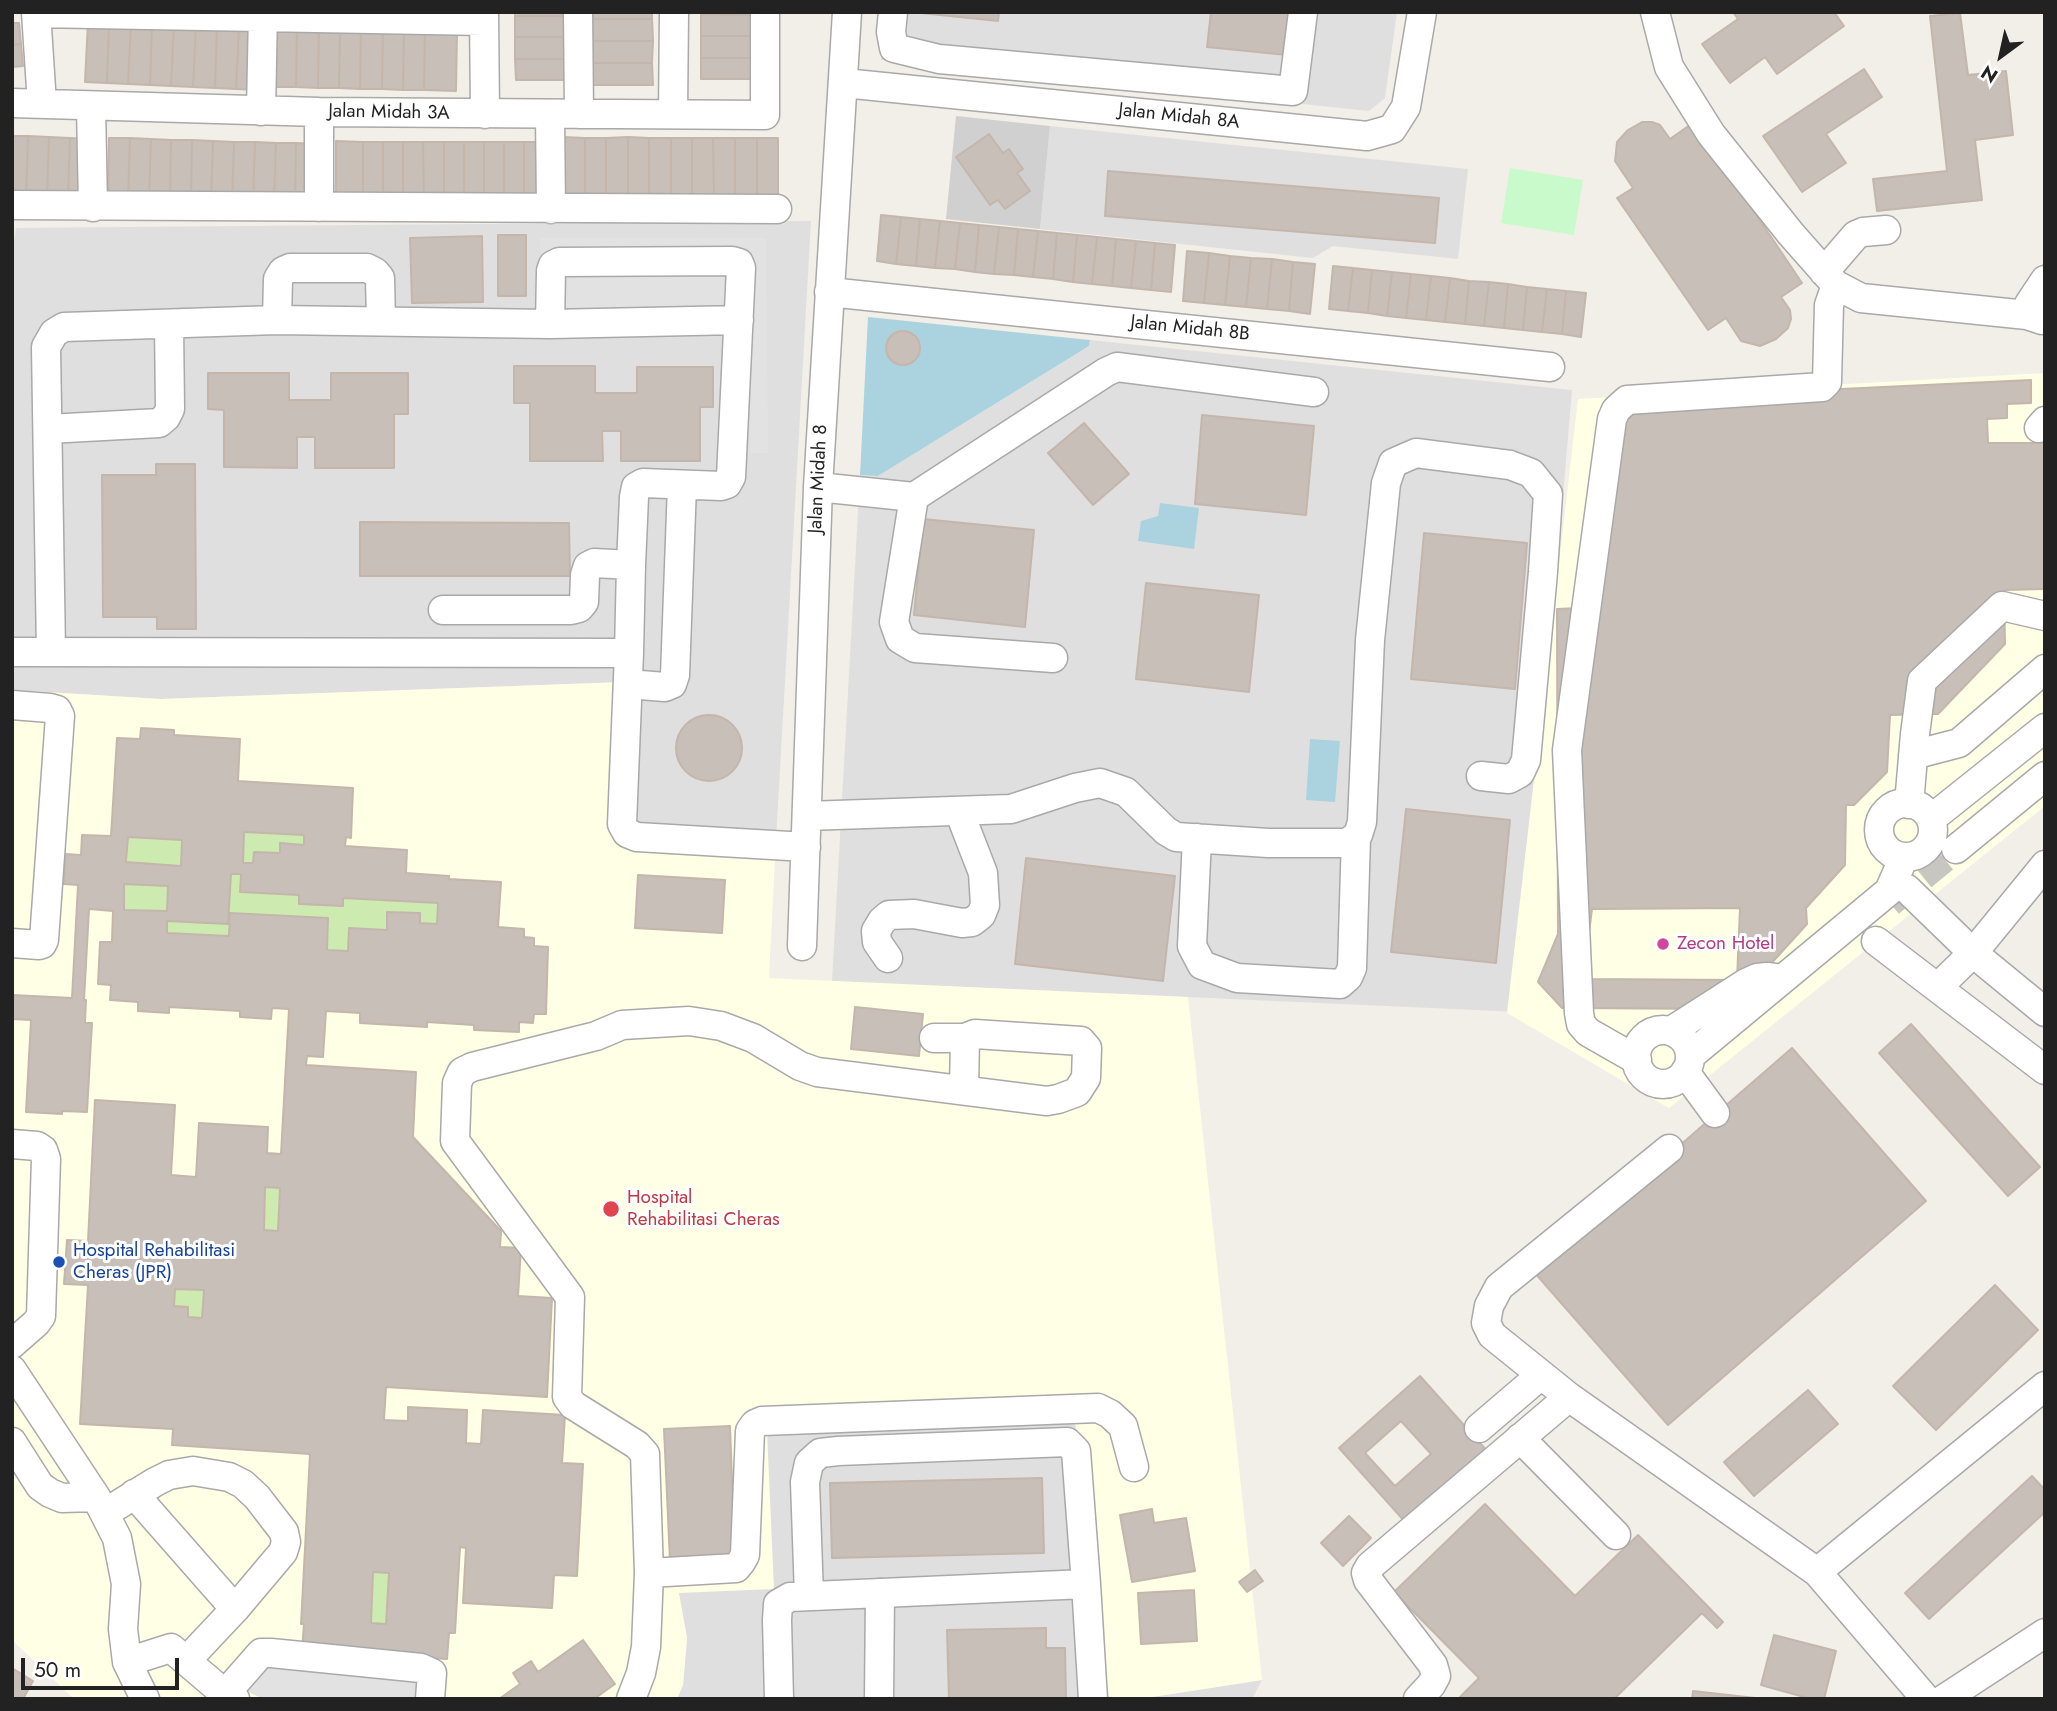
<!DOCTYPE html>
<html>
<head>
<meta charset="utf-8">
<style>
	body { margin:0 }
	#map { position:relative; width:2057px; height:1711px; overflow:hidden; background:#f2efe9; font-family:Jost,sans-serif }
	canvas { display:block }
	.frame { position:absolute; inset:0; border:14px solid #222; pointer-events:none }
	.north { position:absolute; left:1966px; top:21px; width:70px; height:70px; -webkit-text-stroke:5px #fff; paint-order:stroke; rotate:213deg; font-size:19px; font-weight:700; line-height:28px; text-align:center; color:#222 }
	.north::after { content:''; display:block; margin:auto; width:24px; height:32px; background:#222; clip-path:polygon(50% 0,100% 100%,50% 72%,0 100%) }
	.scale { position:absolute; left:21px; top:1658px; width:158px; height:32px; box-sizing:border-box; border:4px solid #222; border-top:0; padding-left:9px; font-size:21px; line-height:24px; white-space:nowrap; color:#222; -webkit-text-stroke:5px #fff; paint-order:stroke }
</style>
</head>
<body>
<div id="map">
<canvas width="2057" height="1711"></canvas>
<div class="frame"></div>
<div class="north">N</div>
<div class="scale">50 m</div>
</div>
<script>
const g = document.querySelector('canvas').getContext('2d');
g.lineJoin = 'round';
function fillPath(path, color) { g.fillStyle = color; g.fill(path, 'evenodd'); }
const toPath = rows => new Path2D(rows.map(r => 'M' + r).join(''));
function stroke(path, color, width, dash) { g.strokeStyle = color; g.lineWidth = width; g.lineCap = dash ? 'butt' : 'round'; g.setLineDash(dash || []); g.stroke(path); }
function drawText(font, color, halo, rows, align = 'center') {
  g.font = font + ' Jost,sans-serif'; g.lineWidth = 6; g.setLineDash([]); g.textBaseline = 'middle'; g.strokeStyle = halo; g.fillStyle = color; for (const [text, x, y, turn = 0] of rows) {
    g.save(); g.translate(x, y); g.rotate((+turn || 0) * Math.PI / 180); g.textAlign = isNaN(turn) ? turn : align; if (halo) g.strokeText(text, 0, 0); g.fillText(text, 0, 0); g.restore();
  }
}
const residential = toPath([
	[883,12,1397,12,1385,98,1369,111,881,60],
	[1050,126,1468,169,1458,259,1333,246,1313,258,1040,229],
	[811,221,775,858,624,849,624,682,160,699,12,690,12,255,16,228],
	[1090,340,1572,390,1519,1012,832,981,860,475,878,476,1089,346],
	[1075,1420,1109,1699,677,1699,683,1684,687,1638,678,1593,767,1432],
	[1262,1680,1252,1699,1139,1699]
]);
const education = toPath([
	[2045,373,2045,806,1669,1108,1507,1013,1578,399],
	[624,682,624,849,775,858,769,978,1188,997,1262,1680,1139,1699,1109,1699,1075,1421,767,1432,774,1589,679,1593,687,1638,683,1685,677,1699,74,1699,12,1640,12,690,161,699]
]);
const religious = toPath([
	[956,116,1050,126,1040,229,946,219]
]);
const grass = toPath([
	[244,832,304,835,304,845,281,843,280,853,254,852,253,863,243,863],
	[128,837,182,840,181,866,127,862],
	[231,874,241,874,299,895,299,904,343,906,343,898,438,903,437,924,420,923,420,913,387,913,387,930,349,928,348,951,327,950,328,918,229,936,167,933,167,921,228,924],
	[124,884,168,886,167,911,124,910],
	[265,1187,280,1188,278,1231,264,1230],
	[175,1289,204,1290,202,1318,188,1317,188,1307,174,1306],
	[373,1572,389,1573,386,1624,371,1623]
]);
const park = toPath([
	[1510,168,1583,180,1574,235,1501,223]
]);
const parking = toPath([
	[540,238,766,238,768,453,750,453,748,312,540,312],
	[258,1664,419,1674,417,1699,264,1699,243,1690]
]);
const water = toPath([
	[868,317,1090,340,1089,346,878,476,860,475],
	[1160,503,1199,508,1194,549,1138,541,1141,521,1158,516],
	[1310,739,1340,741,1335,802,1306,800]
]);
const building = toPath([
	[515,12,572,12,572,16,515,16,515,12],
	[587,12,652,12,652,19,587,19,587,12],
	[911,12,999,12,998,21,911,12],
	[1211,12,1291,12,1287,55,1207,47,1211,12],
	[1733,12,1834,12,1844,26,1777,74,1765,57,1730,83,1702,44,1738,19,1733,12],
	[1960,13,1968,75,2006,71,2013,135,1975,140,1982,200,1877,211,1873,179,1947,171,1930,16,1960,13],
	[701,14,765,15,765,36,701,36,701,14],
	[515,16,572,16,572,37,515,37,515,16],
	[587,19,652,19,653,41,587,41,587,19],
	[88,21,109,22,107,83,85,82,88,21],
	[109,22,131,23,128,84,107,83,109,22],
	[12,23,19,23,21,44,12,45,12,23],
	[131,23,152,24,150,85,128,84,131,23],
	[152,24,174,25,171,86,150,85,152,24],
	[174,25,196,26,193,87,171,86,174,25],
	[196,26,217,27,215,88,193,87,196,26],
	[276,26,297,27,296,87,275,87,276,26],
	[217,27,239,28,236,89,215,88,217,27],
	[297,27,319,27,318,88,296,87,297,27],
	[319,27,340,28,339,88,318,88,319,27],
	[239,28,260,29,258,90,236,89,239,28],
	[340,28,361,28,360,89,339,88,340,28],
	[361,28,383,29,382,89,360,89,361,28],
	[383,29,404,29,403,90,382,89,383,29],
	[404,29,425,30,424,90,403,90,404,29],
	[425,30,457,30,456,91,424,90,425,30],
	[701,36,765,36,765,58,701,58,701,36],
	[515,37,572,37,572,59,515,59,515,37],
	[587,41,653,41,652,63,587,63,587,41],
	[21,44,23,66,12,67,12,45,21,44],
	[701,58,765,58,765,79,701,79,701,58],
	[515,59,572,59,572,80,516,80,515,59],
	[587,63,652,63,653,85,588,85,587,63],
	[1864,69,1882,97,1826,134,1846,163,1802,192,1763,136,1864,69],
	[1642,122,1652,122,1660,125,1670,139,1694,122,1802,283,1781,297,1790,310,1791,319,1788,328,1776,339,1760,346,1741,341,1726,318,1708,330,1617,198,1633,188,1615,161,1617,142,1628,130,1642,122],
	[989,134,1003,153,1009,149,1023,169,1017,173,1030,191,1005,209,998,200,990,205,956,157,989,134],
	[12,136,28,136,26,195,12,195,12,136],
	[28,136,49,137,47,196,26,195,28,136],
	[49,137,70,138,68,197,47,196,49,137],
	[563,137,585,138,585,201,563,201,563,137],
	[628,137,628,201,606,201,606,138,628,137],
	[628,137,649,138,649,201,628,201,628,137],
	[70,138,91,139,89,198,68,197,70,138],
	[109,138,130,138,128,198,108,197,109,138],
	[130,138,151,139,149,199,128,198,130,138],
	[585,138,606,138,606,201,585,201,585,138],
	[649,138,671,138,671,201,649,201,649,138],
	[671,138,692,138,692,201,671,201,671,138],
	[692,138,713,138,714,201,692,201,692,138],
	[713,138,735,138,735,201,714,201,713,138],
	[735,138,757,138,757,202,735,201,735,138],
	[757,138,778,138,778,202,757,202,757,138],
	[151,139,171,140,170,199,149,199,151,139],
	[171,140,192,140,191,200,170,199,171,140],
	[192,140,213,141,211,201,191,200,192,140],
	[213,141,234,142,232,201,211,201,213,141],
	[336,141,363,142,363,204,336,204,336,141],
	[234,142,255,142,253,202,232,201,234,142],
	[255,142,276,143,274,202,253,202,255,142],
	[363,142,383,142,383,204,363,204,363,142],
	[383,142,403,142,403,204,383,204,383,142],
	[403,142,423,142,424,204,403,204,403,142],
	[423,142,444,142,444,204,424,204,423,142],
	[444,142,464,142,464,204,444,204,444,142],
	[464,142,484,142,484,204,464,204,464,142],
	[484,142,504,142,504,204,484,204,484,142],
	[504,142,524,142,524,204,504,204,504,142],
	[524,142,544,142,545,204,524,204,524,142],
	[276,143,296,143,295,203,274,202,276,143],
	[296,143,317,144,316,204,295,203,296,143],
	[1108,171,1439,198,1435,243,1105,216,1108,171],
	[881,215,901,217,896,264,877,261,881,215],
	[901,217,920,219,916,266,896,264,901,217],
	[920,219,940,221,935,268,916,266,920,219],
	[940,221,960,223,955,269,935,268,940,221],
	[960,223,979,225,975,272,955,269,960,223],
	[979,225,999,227,994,274,975,272,979,225],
	[999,227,1018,229,1014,275,994,274,999,227],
	[1018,229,1038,231,1033,277,1014,275,1018,229],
	[1038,231,1057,233,1053,279,1033,277,1038,231],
	[1057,233,1077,235,1073,282,1053,279,1057,233],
	[498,235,526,235,526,296,498,296,498,235],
	[1077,235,1097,237,1092,284,1073,282,1077,235],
	[482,236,483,302,412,303,410,238,482,236],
	[1097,237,1116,239,1112,286,1092,284,1097,237],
	[1116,239,1136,241,1131,288,1112,286,1116,239],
	[1136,241,1155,243,1151,290,1131,288,1136,241],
	[1155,243,1175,245,1171,292,1151,290,1155,243],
	[1187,251,1209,253,1204,303,1183,301,1187,251],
	[1209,253,1230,256,1225,305,1204,303,1209,253],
	[1230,256,1251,258,1246,307,1225,305,1230,256],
	[1251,258,1272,259,1267,309,1246,307,1251,258],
	[1272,259,1293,262,1289,311,1267,309,1272,259],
	[1293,262,1315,264,1310,314,1289,311,1293,262],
	[1333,266,1353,268,1348,311,1329,309,1333,266],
	[1353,268,1372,270,1368,313,1348,311,1353,268],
	[1372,270,1392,272,1387,316,1368,313,1372,270],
	[1392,272,1411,274,1406,318,1387,316,1392,272],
	[1411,274,1431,276,1426,320,1406,318,1411,274],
	[1431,276,1450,278,1445,322,1426,320,1431,276],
	[1450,278,1469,281,1465,324,1445,322,1450,278],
	[1469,281,1489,282,1484,326,1465,324,1469,281],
	[1489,282,1508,284,1504,328,1484,326,1489,282],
	[1508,284,1527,287,1523,330,1504,328,1508,284],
	[1527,287,1547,289,1542,332,1523,330,1527,287],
	[1547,289,1566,291,1562,334,1542,332,1547,289],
	[1566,291,1586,293,1581,337,1562,334,1566,291],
	'886 348a17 17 0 1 1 34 0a17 17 0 1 1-34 0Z',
	[514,366,595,366,595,393,637,393,637,367,713,367,713,407,700,407,700,461,621,461,621,431,602,431,603,461,530,461,530,403,514,403,514,366],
	[208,373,289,373,289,400,331,400,331,373,408,373,408,414,394,414,394,468,315,468,315,437,297,437,297,468,224,467,224,410,208,409,208,373],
	[2031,380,2031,403,2007,404,2007,418,1987,419,1988,443,2045,443,2045,589,2004,590,2005,644,1938,714,1890,715,1887,772,1854,805,1846,805,1845,865,1806,908,1807,924,1730,1009,1562,1008,1538,982,1558,934,1557,609,1599,607,1609,400,2031,380],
	[1202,415,1314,426,1306,515,1195,504,1202,415],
	[1084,423,1129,474,1093,505,1048,453,1084,423],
	[156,464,195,464,196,629,157,629,157,617,103,617,102,475,156,475,156,464],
	[923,519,1034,530,1025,627,914,615,923,519],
	[360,522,569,523,570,576,360,576,360,522],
	[1424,533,1527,543,1515,689,1411,679,1424,533],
	[1146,583,1259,595,1249,692,1136,679,1146,583],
	'676 748a33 33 0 1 1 66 0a33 33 0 1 1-66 0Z',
	[141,728,174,730,174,735,240,739,238,781,353,788,351,838,346,837,345,846,407,850,406,873,449,876,449,879,501,882,498,927,524,929,524,937,534,938,534,946,548,947,546,1014,534,1014,533,1023,519,1022,519,1032,474,1030,474,1025,427,1022,427,1027,360,1023,360,1013,326,1011,323,1057,307,1056,306,1065,416,1072,413,1137,501,1231,500,1247,521,1248,518,1296,552,1298,547,1397,386,1387,384,1420,408,1421,408,1407,467,1410,466,1443,481,1444,483,1410,565,1415,562,1463,583,1464,577,1576,554,1575,552,1608,463,1603,466,1548,460,1547,455,1633,449,1633,447,1659,302,1651,304,1624,301,1624,310,1454,172,1445,173,1429,80,1424,88,1285,64,1284,67,1240,88,1241,95,1100,175,1105,171,1175,196,1177,199,1123,268,1127,267,1153,281,1154,289,1009,272,1008,271,1019,240,1017,240,1011,169,1007,169,1013,138,1011,138,1002,110,1000,111,985,98,984,100,942,112,942,113,911,89,909,84,1000,86,1000,85,1023,92,1023,87,1112,62,1111,62,1114,26,1112,31,1020,12,1019,12,995,72,998,78,885,64,884,65,854,81,855,82,835,111,836,117,738,140,739,141,728],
	[244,832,304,835,304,845,280,843,280,853,254,852,253,863,243,863,244,832],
	[128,837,182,840,181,866,126,862,128,837],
	[231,874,241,874,240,892,299,895,299,904,343,906,343,898,438,903,437,924,420,923,420,913,387,912,387,930,349,928,348,951,327,950,328,918,230,913,229,936,167,933,167,921,228,924,231,874],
	[124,884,168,886,167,911,124,910,124,884],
	[265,1187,280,1188,278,1231,264,1230,265,1187],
	[175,1289,204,1290,202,1318,188,1317,188,1307,174,1306,175,1289],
	[373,1572,389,1573,386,1624,371,1623,373,1572],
	[1406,809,1510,820,1496,963,1391,952,1406,809],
	[1026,858,1175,876,1163,981,1015,964,1026,858],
	[638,875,725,880,722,933,635,928,638,875],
	[1740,908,1737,980,1583,979,1592,909,1740,908],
	[855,1007,923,1014,919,1056,851,1049,855,1007],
	[1911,1024,2040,1167,2008,1196,1879,1053,1911,1024],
	[1792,1048,1926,1201,1668,1425,1534,1272,1792,1048],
	[1995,1285,2038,1330,1936,1430,1893,1386,1995,1285],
	[1420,1376,1488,1452,1407,1524,1339,1448,1420,1376],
	[1401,1421,1431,1454,1395,1486,1365,1453,1401,1421],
	[1808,1390,1838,1424,1754,1496,1724,1462,1808,1390],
	[730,1426,735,1559,670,1561,664,1429,730,1426],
	[2032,1476,2045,1490,2045,1512,1929,1619,1905,1593,2032,1476],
	[1042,1478,1044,1553,832,1558,830,1483,1042,1478],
	[1485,1504,1575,1596,1638,1535,1723,1622,1717,1628,1702,1613,1614,1699,1458,1699,1479,1678,1394,1592,1485,1504],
	[1152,1509,1154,1523,1186,1518,1195,1571,1132,1582,1120,1515,1152,1509],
	[1349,1516,1371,1538,1343,1566,1321,1543,1349,1516],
	[1255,1570,1263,1581,1247,1592,1239,1582,1255,1570],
	[1194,1590,1197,1641,1141,1644,1138,1593,1194,1590],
	[1046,1628,1046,1648,1065,1648,1066,1699,949,1699,947,1630,1046,1628],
	[1774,1635,1836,1651,1824,1699,1811,1699,1761,1685,1774,1635],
	[583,1640,615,1684,594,1699,499,1699,520,1684,513,1673,531,1661,538,1672,583,1640],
	[12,1668,33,1681,23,1699,12,1699,12,1668],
	[1693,1691,1764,1699,1692,1699,1693,1691]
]);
const minorTunnel = toPath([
	[1890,903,1956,849]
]);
const minor = toPath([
	[36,12,42,104],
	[484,12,485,114],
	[578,12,579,114],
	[893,12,891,32,894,48,939,59,1293,91,1303,12],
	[1655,12,1669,67,1711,134,1791,234,1836,285,1861,298,2027,315],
	[36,13,484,21],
	[844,83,1367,136,1392,129,1406,107,1422,12],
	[12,103,319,112,765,115,765,12],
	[91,106,93,207],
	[261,111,263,12],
	[550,114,551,209],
	[673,114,674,12],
	[12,205,777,209],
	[319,207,319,112],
	[1824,272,1856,235,1863,232,1886,230],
	[829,292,1550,367],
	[277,320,278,279,283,271,290,268,367,268,375,272,380,278,381,321],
	[2042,320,2027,315,2029,304,2045,280],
	[550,324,551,271,553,265,559,262,732,261,739,263,741,268,731,477,727,484,721,486,643,483,636,487,634,497,631,565,629,653],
	[2039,428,2045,421],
	[48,429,159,423,166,417,170,409,169,324],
	[818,487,914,497,1106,372,1117,367,1314,392],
	[914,497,894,622,900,639,915,648,1053,658],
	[443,610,571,610,579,608,584,602,585,575,588,566,594,563,631,565],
	[12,652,629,653,622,824,627,833,637,837,806,847],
	[51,652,46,347,54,333,64,327,277,320,550,324,739,320],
	[628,684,665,687,672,684,675,675,682,485],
	[12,705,50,708,57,710,60,716,44,940,42,944,39,945,12,943],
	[1913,755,1959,743,2045,669],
	'1879 830a27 27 0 1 1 54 0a27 27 0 1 1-54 0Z',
	[1909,804,1915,734,1922,681,2002,606,2045,616],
	[807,816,1011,809,1075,788,1100,783,1126,792,1166,831,1176,837,1268,843,1347,843,1358,835,1362,822,1370,640,1386,483,1393,463,1416,453,1510,465,1531,473,1548,494,1543,572,1526,760,1520,773,1509,779,1481,776],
	[1931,819,2045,728],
	[1197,838,1192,946,1202,965,1237,978,1340,984,1348,977,1352,968,1356,837],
	[1956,849,2045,776],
	[1907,889,1973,953,2045,1012],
	[1876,941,2045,1070],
	[802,946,818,487,847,12],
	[888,958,877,942,876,931,882,921,889,915,914,914,962,923,972,922,981,915,985,905,983,873,959,811],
	[1938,987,1973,953,2045,865],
	'1636 1057a27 27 0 1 1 54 0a27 27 0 1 1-54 0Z',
	[1671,1031,1746,983,1757,978,1767,977,1783,979],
	[1690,1056,1889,891,1904,857],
	[1637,1060,1588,1032,1581,1024,1579,1013,1567,750,1612,419,1616,410,1627,400,1822,387,1827,382,1829,305,1836,285],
	[1685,1072,1715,1113],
	[964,1090,965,1038],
	[12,1144,37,1146,43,1150,46,1159,41,1316,36,1323,12,1344],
	[1669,1149,1499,1287,1489,1306,1486,1323,1492,1335,1569,1397,1817,1572,1926,1699],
	[12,1370,96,1497,117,1538,126,1584,123,1629,127,1662,145,1699],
	[1479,1428,1541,1375],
	[1520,1438,1616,1535],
	[12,1442,40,1486,50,1493,62,1498,96,1497],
	[134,1494,235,1609],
	[105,1513,155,1482,169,1475,193,1471,229,1477,243,1484,257,1497,284,1532,286,1542,283,1552,235,1609,187,1660],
	[1817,1572,2045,1386],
	[649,1573,736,1568,741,1562,745,1555,750,1431,755,1424,762,1421,1098,1408,1110,1414,1123,1426,1134,1467],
	[809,1596,805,1482,809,1463,820,1453,838,1451,1067,1442,1076,1451,1086,1584],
	[127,1662,171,1648,225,1694,235,1699],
	[225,1694,261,1653,271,1653,421,1668,432,1673,430,1699],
	[631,1699,641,1673,646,1647,649,1573,645,1454,637,1445,573,1405,567,1397,570,1297,455,1141,457,1083,462,1072,472,1067,596,1036,622,1025,689,1021,721,1026,753,1038,800,1066,817,1072,1047,1101,1058,1099,1077,1092,1086,1078,1087,1048,1081,1041,975,1034,965,1038,934,1038],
	[779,1699,777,1620,778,1604,790,1597,1086,1584,1093,1699],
	[879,1699,880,1593],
	[1418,1699,1431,1685,1436,1676,1433,1665,1368,1580,1366,1573,1370,1566,1569,1397],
	[1944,1699,2045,1633]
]);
const markers = [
	[1663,944,7,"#d1479c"],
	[611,1209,9,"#e0444e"],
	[59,1262,7,"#1a4fb4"]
];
const streetNames = [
	["Jalan Midah 3A",389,113,1],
	["Jalan Midah 8A",1179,117,6],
	["Jalan Midah 8B",1190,329,6],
	["Jalan Midah 8",819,479,-87]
];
const hotelNames = [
	["Zecon Hotel",1677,944]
];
const healthNames = [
	["Hospital",627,1198],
	["Rehabilitasi Cheras",627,1220]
];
const transitNames = [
	["Hospital Rehabilitasi",73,1251],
	["Cheras (JPR)",73,1273]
];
fillPath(residential, '#e0dfdf');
fillPath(education, '#ffffe5');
fillPath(religious, '#d0d0d0');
fillPath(grass, '#cdebb0');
fillPath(park, '#c8facc');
fillPath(parking, '#e2e2e2');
fillPath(water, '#aad3df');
fillPath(building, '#c7bfb8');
stroke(building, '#c4b6ab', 2);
stroke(minorTunnel, '#c8c6c1', 28, [28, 14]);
stroke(minor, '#a9a9a9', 31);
stroke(minor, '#fff', 28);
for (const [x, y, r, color] of markers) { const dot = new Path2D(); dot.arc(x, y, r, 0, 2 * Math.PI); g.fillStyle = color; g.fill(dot); stroke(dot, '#fff', 2.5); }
drawText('19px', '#222', '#fff', streetNames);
drawText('19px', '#b23c85', '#fff', hotelNames, 'left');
drawText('19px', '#be3a42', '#fff', healthNames, 'left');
drawText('19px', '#164399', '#fff', transitNames, 'left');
</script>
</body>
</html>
